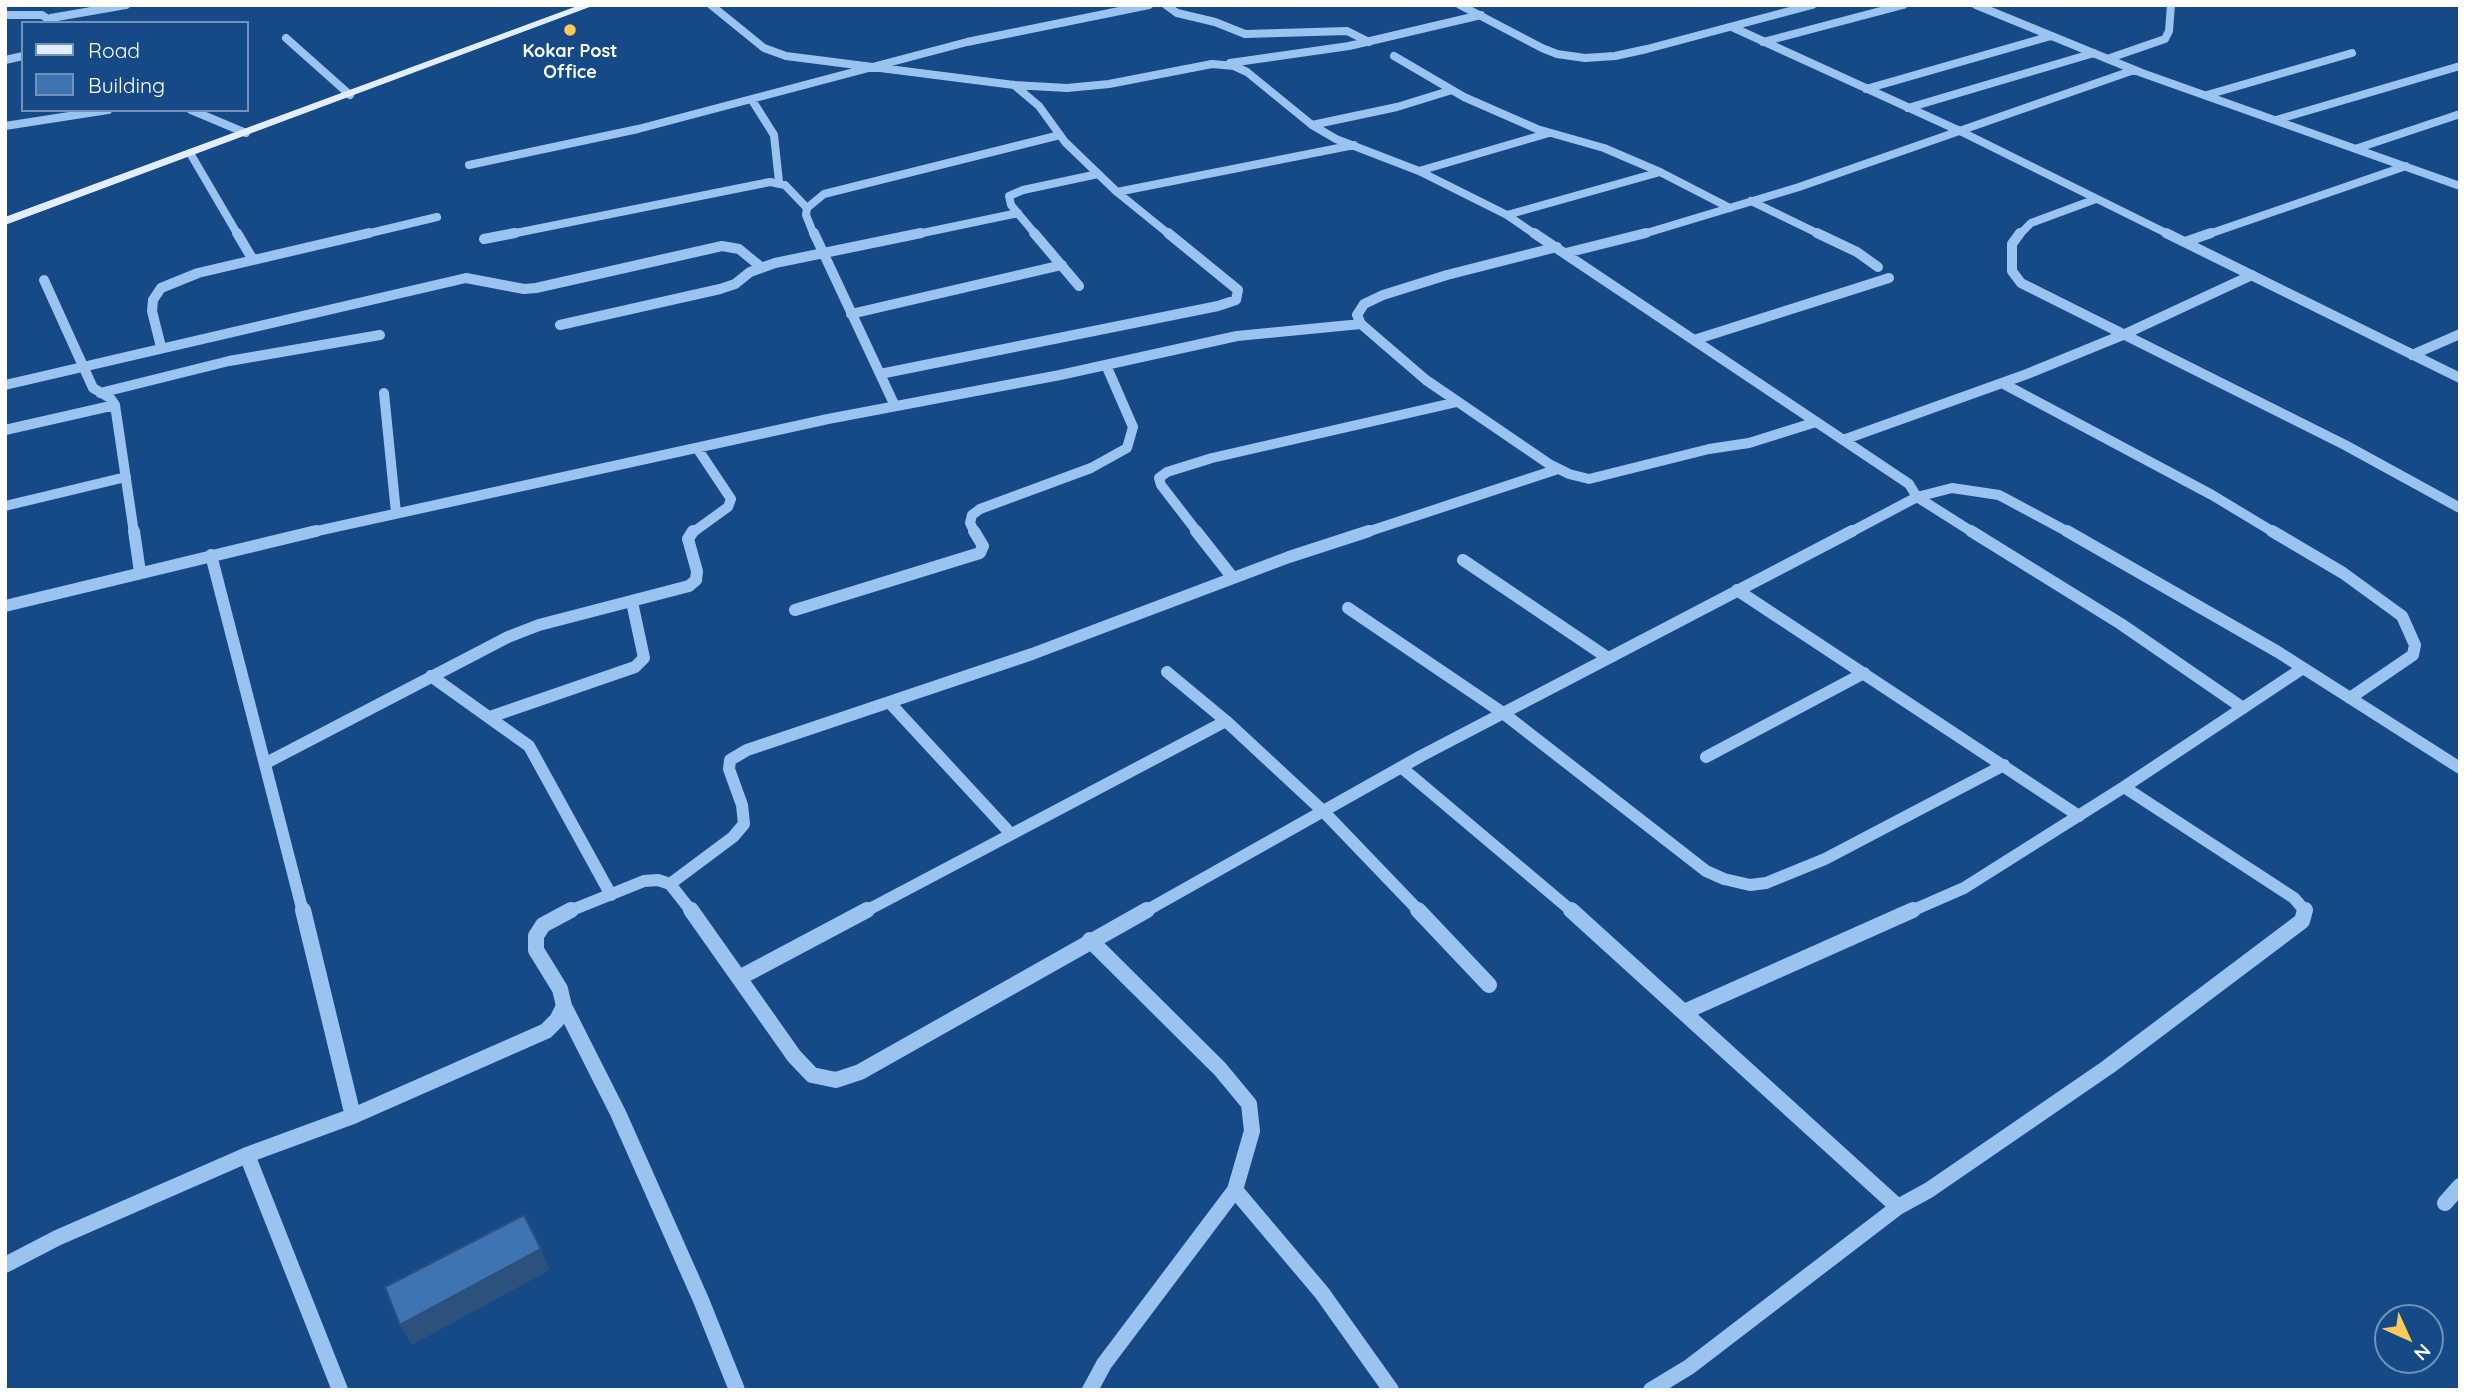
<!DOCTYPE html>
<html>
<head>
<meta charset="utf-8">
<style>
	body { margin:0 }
	#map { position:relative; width:2465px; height:1395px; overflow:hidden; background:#154a87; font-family:Quicksand,sans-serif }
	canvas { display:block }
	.frame { position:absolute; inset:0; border:7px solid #fff; pointer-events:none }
	.legend { position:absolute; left:21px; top:21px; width:228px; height:91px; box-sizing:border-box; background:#154a87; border:2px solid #7392b7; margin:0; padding:9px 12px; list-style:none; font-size:21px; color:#fff }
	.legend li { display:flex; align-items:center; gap:14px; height:35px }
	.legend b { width:35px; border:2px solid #7392b7 }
	.north { position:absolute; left:2374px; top:1304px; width:70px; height:70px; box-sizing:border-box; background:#154a87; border:2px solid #7392b7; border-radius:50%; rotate:135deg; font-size:19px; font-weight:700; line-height:28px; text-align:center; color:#fff }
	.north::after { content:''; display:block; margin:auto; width:24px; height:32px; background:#ffca58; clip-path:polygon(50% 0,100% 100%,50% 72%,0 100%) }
</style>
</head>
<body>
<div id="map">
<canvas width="2465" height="1395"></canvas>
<div class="frame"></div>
<ul class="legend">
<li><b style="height:9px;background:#e2eeff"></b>Road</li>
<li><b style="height:19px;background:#3d74b1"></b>Building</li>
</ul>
<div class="north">N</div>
</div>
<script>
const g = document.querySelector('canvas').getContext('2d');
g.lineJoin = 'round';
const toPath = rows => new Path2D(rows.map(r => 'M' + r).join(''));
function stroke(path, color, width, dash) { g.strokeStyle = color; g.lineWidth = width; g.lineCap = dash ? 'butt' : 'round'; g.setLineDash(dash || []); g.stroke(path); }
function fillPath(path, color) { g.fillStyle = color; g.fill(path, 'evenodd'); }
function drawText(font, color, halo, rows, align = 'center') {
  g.font = font + ' Quicksand,sans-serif'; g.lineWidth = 7; g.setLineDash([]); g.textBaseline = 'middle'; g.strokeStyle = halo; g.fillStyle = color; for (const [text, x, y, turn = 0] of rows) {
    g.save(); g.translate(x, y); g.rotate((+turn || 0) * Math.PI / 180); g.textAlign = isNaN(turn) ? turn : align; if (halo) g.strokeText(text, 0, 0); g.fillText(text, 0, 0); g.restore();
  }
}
const minorFar3 = toPath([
	[711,5,764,48,786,56,1014,85,1067,88,1109,84,1212,64,1234,66,1247,72,1312,125,1336,139,1419,171,1507,215,1536,235],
	[1166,5,1177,13,1215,22,1245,34,1347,31,1369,42],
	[1460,5,1542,48,1557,54,1585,58,1615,56,1647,49,1812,5],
	[1976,5,2142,73,2460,186],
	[5,15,42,15,54,23],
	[51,18,126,5],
	[1732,27,1962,132,2170,235],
	[286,38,350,95],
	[1763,42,1903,5],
	[1394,56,1464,97,1537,129,1604,148,1660,172,1730,208],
	[2107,59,2165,39,2169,31,2171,5],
	[5,60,23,56],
	[1230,63,1349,46,1481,15],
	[1014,85,1039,106,1065,142,1117,192,1170,235],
	[1866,89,2051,36],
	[2207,95,2352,53],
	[752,100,774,135,779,182],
	[1908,108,2094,53],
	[191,110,246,133],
	[2276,120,2460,66],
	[1312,125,1397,107,1452,90],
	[5,126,108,110],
	[2358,148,2460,114],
	[190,153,238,235],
	[469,165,638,129,967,42,1149,5],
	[1419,171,1549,133],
	[1117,192,1354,145],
	[1751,201,1821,235],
	[1507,215,1660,172],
	[362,235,437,217],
	[506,235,770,182,785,185,807,208],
	[814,235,806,215,807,208,824,194,1060,135],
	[913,235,1018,213],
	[1036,235,1011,205,1009,196,1023,190,1098,174],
	[1640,235,1799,187,2134,70],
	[2019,235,2031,223,2096,199],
	[2206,235,2406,166]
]);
const minorFar2 = toPath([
	[237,233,253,260],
	[814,233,895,406],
	[1034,233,1079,286],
	[1534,233,1909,484,1917,497,1849,533],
	[1817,233,1857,252,1878,267],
	[2020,233,2012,244,2012,271,2021,283,2345,445,2460,508],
	[2166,233,2460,378],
	[484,239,515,233],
	[2185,242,2211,233],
	[1557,247,1447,275,1383,295,1364,304,1357,315,1361,324,1426,380,1549,464,1569,474,1589,479,1709,449,1749,443,1816,422],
	[1566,253,1646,233],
	[44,280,93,388,110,398,115,405,134,533],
	[851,314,1062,265],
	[560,325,720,289,735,284,750,272,775,263,921,233],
	[1694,340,1889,278],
	[161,347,152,311,153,300,161,288,198,273,369,233],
	[2412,355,2460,334],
	[880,374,1218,306,1236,300,1238,290,1168,233],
	[2002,383,2212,495,2275,533],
	[5,385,466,278,524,289,536,288,722,246,739,249,761,267],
	[100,393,229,361,380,335],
	[384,393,396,513],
	[5,430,115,405],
	[1843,440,2027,374,2125,334,2252,275],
	[1917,497,1952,488,1999,495,2070,533],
	[1917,497,1974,533],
	[5,506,126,477],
	[308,533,828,419,1060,375,1237,336,1361,324],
	[692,533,728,507,731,499,697,448],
	[975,533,970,523,972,515,980,509,1091,468,1127,448,1133,427,1106,365],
	[1198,533,1161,485,1159,478,1167,472,1212,458,1457,402],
	[1364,533,1558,469]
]);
const minorFar1 = toPath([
	[134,531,140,572],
	[1196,531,1233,578],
	[1971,531,2121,624,2243,708],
	[2067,531,2278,652,2460,768],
	[2272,531,2343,573,2402,616,2415,645,2413,655,2350,698],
	[211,555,303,912],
	[1463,560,1608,658],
	[1737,590,2079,816],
	[5,606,316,531],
	[1348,608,1503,713,1706,871,1724,879,1750,885,1766,883,1825,859,2004,765],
	[795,610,980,553,983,546,974,531],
	[1167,672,1226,721,1324,812,1420,912],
	[431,676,529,746,611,895],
	[889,702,1011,834],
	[490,717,635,667,644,658,632,602],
	[1706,757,1864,673],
	[266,763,508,637,539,625,689,586,696,580,697,571,688,539,693,531],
	[1401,767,1573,912],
	[2124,787,2294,898,2306,912],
	[670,884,733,837,744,824,742,805,729,769,730,760,747,750,1032,654,1289,557,1369,531],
	[567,912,644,881,658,880,670,884,692,912],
	[864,912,1226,721],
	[1144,912,1421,756,1852,531],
	[1909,912,1964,888,2124,787,2303,668]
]);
const minor = toPath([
	[303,910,353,1116],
	[691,910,794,1056,812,1075,836,1080,860,1072,1147,910],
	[1418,910,1489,985],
	[1571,910,1898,1207],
	[1090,940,1220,1069,1249,1104,1252,1131,1235,1190,1104,1364,1090,1390],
	[739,978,867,910],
	[564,1006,618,1113,701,1300,737,1390],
	[1684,1012,1913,910],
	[247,1155,340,1390],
	[1235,1190,1322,1293,1391,1390],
	[2445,1203,2460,1186],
	[5,1265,57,1238,247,1155,353,1116,546,1031,557,1020,564,1006,560,989,536,950,536,936,543,925,571,910],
	[1651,1390,1689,1367,1898,1207,1929,1190,2108,1067,2302,921,2305,910]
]);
const major = toPath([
	[580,5,595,5,5,225,5,217,580,5]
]);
const shadedWall = toPath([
	[541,1249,550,1270,412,1345,400,1325]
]);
const building = toPath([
	[524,1215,541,1249,400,1325,385,1287,524,1215]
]);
const markers = [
	[570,30,7,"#ffca58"]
];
const farPoinames = [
	["Kokar Post",570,52],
	["Office",570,73]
];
stroke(minorFar3, '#9bc3ef', 8);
stroke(minorFar2, '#9bc3ef', 10);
stroke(minorFar1, '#9bc3ef', 12);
stroke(minor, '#9bc3ef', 16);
fillPath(major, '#e2eeff');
fillPath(shadedWall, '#2b517c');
fillPath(building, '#3d74b1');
stroke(building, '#2b517c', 2);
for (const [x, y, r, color] of markers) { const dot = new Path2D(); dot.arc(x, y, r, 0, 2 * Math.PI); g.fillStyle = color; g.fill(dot); stroke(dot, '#154a87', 2.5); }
drawText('bold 18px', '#fff', '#154a87', farPoinames);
</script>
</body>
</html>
